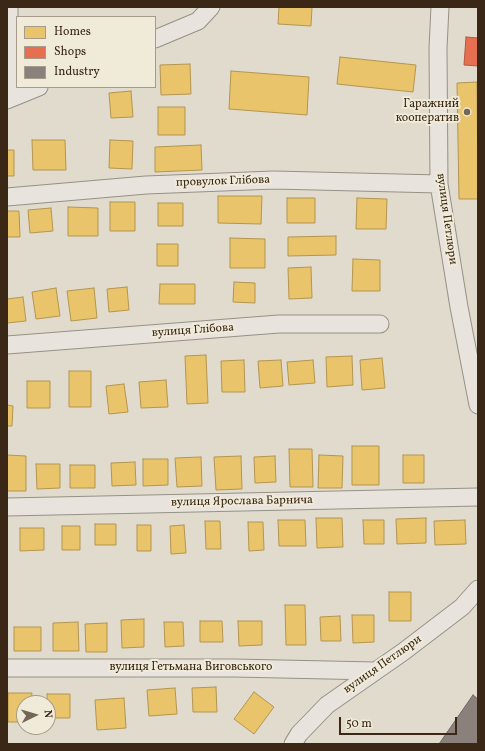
<!DOCTYPE html>
<html>
<head>
<meta charset="utf-8">
<style>
	body { margin:0 }
	#map { position:relative; width:485px; height:751px; overflow:hidden; background:#e0dbcc; font-family:Vollkorn,serif }
	canvas { display:block }
	.frame { position:absolute; inset:0; border:8px solid #3a2715; pointer-events:none }
	.legend { position:absolute; left:16px; top:16px; width:140px; height:72px; box-sizing:border-box; background:#f0ead9; border:1px solid #a79c8b; margin:0; padding:5px 7px; list-style:none; font-size:12px; color:#3a2715 }
	.legend li { display:flex; align-items:center; gap:8px; height:20px }
	.legend b { width:20px; border:1px solid #a79c8b }
	.north { position:absolute; left:16px; top:695px; width:40px; height:40px; box-sizing:border-box; background:#f0ead9; border:1px solid #a79c8b; border-radius:50%; rotate:85deg; font-size:11px; font-weight:700; line-height:16px; text-align:center; color:#3a2715 }
	.north::after { content:''; display:block; margin:auto; width:14px; height:18px; background:#746655; clip-path:polygon(50% 0,100% 100%,50% 72%,0 100%) }
	.scale { position:absolute; left:339px; top:717px; width:118px; height:18px; box-sizing:border-box; border:2px solid #3a2715; border-top:0; padding-left:5px; font-size:12px; line-height:14px; white-space:nowrap; color:#3a2715; -webkit-text-stroke:3px #f0ead9; paint-order:stroke }
</style>
</head>
<body>
<div id="map">
<canvas width="485" height="751"></canvas>
<div class="frame"></div>
<ul class="legend">
<li><b style="height:11px;background:#e9c46a"></b>Homes</li>
<li><b style="height:11px;background:#e76f51"></b>Shops</li>
<li><b style="height:11px;background:#8a817c"></b>Industry</li>
</ul>
<div class="north">N</div>
<div class="scale">50 m</div>
</div>
<script>
const g = document.querySelector('canvas').getContext('2d');
g.lineJoin = 'round';
function fillPath(path, color) { g.fillStyle = color; g.fill(path, 'evenodd'); }
const toPath = rows => new Path2D(rows.map(r => 'M' + r).join(''));
function stroke(path, color, width, dash) { g.strokeStyle = color; g.lineWidth = width; g.lineCap = dash ? 'butt' : 'round'; g.setLineDash(dash || []); g.stroke(path); }
function drawText(font, color, halo, rows, align = 'center') {
  g.font = font + ' Vollkorn,serif'; g.lineWidth = 4; g.setLineDash([]); g.textBaseline = 'middle'; g.strokeStyle = halo; g.fillStyle = color; for (const [text, x, y, turn = 0] of rows) {
    g.save(); g.translate(x, y); g.rotate((+turn || 0) * Math.PI / 180); g.textAlign = isNaN(turn) ? turn : align; if (halo) g.strokeText(text, 0, 0); g.fillText(text, 0, 0); g.restore();
  }
}
const homes = toPath([
	[279,7,312,7,311,26,278,24,279,7],
	[340,57,416,65,413,92,337,84,340,57],
	[190,64,191,94,161,95,160,65,190,64],
	[231,71,309,77,307,115,229,109,231,71],
	[477,82,478,199,459,199,457,83,477,82],
	[131,91,133,117,111,118,109,93,131,91],
	[158,107,185,107,185,135,158,135,158,107],
	[32,140,65,140,66,170,33,170,32,140],
	[110,140,133,141,132,169,109,168,110,140],
	[201,145,202,170,155,172,155,147,201,145],
	[7,150,14,150,14,176,7,176,7,150],
	[218,196,262,196,261,224,218,223,218,196],
	[287,198,315,198,315,223,287,223,287,198],
	[357,198,387,199,386,229,356,229,357,198],
	[110,202,135,202,135,231,110,231,110,202],
	[158,203,183,203,183,226,158,226,158,203],
	[68,207,98,208,98,236,68,236,68,207],
	[51,208,53,231,30,233,28,210,51,208],
	[7,211,19,211,20,237,7,237,7,211],
	[336,236,336,255,288,256,288,237,336,236],
	[230,238,265,239,265,268,230,268,230,238],
	[157,244,178,244,178,266,157,266,157,244],
	[353,259,380,260,380,291,352,291,353,259],
	[311,267,312,298,289,299,288,268,311,267],
	[234,282,255,283,255,303,233,302,234,282],
	[160,284,195,284,195,304,159,304,160,284],
	[127,287,129,310,109,312,107,289,127,287],
	[56,288,60,316,36,319,32,292,56,288],
	[94,288,97,318,71,321,67,291,94,288],
	[23,297,26,321,7,323,7,299,23,297],
	[206,355,208,403,187,404,185,356,206,355],
	[352,356,353,385,327,387,326,357,352,356],
	[382,358,385,388,362,390,360,360,382,358],
	[244,360,245,392,222,392,221,361,244,360],
	[281,360,283,386,260,388,258,361,281,360],
	[313,360,315,383,289,385,287,362,313,360],
	[69,371,91,371,91,407,69,407,69,371],
	[166,380,168,407,141,408,139,382,166,380],
	[27,381,50,381,50,408,27,408,27,381],
	[124,384,128,412,109,414,106,386,124,384],
	[7,405,13,406,12,426,7,426,7,405],
	[352,446,379,446,379,485,352,485,352,446],
	[289,449,312,449,313,487,290,487,289,449],
	[7,455,26,456,26,491,7,491,7,455],
	[319,455,343,456,342,488,318,488,319,455],
	[403,455,424,455,424,483,403,483,403,455],
	[241,456,242,489,216,490,214,457,241,456],
	[275,456,276,482,255,483,254,457,275,456],
	[201,457,202,486,177,487,175,458,201,457],
	[143,459,168,459,168,485,143,486,143,459],
	[135,462,136,485,112,486,111,463,135,462],
	[36,464,60,464,60,488,37,489,36,464],
	[70,465,95,465,95,488,70,488,70,465],
	[316,518,342,518,343,547,317,548,316,518],
	[426,518,426,543,397,544,396,519,426,518],
	[278,520,305,520,306,546,279,546,278,520],
	[363,520,384,520,384,544,364,544,363,520],
	[465,520,466,544,435,545,434,521,465,520],
	[205,521,220,521,221,549,206,549,205,521],
	[248,522,263,522,264,550,249,551,248,522],
	[95,524,116,524,116,545,95,545,95,524],
	[137,525,151,525,151,551,137,551,137,525],
	[184,525,186,553,171,554,170,526,184,525],
	[62,526,80,526,80,550,62,550,62,526],
	[20,528,44,528,44,550,20,551,20,528],
	[389,592,411,592,411,621,389,621,389,592],
	[285,605,305,605,306,645,286,645,285,605],
	[352,615,374,615,374,642,353,643,352,615],
	[340,616,341,641,321,641,320,617,340,616],
	[144,619,144,647,122,648,121,620,144,619],
	[200,621,222,621,223,642,200,642,200,621],
	[238,621,262,621,262,645,239,646,238,621],
	[78,622,79,651,53,651,53,623,78,622],
	[164,622,183,622,184,646,165,647,164,622],
	[107,623,107,652,86,652,85,624,107,623],
	[14,627,41,627,41,651,14,651,14,627],
	[216,687,217,712,193,712,192,688,216,687],
	[175,688,177,714,149,716,147,690,175,688],
	[254,692,274,707,254,734,234,719,254,692],
	[8,693,32,693,31,703,24,703,24,722,8,722,8,693],
	[47,694,70,694,70,718,48,718,47,694],
	[124,698,126,728,97,730,95,700,124,698]
]);
const shops = toPath([
	[466,37,478,38,478,66,464,65,466,37]
]);
const industry = toPath([
	[473,695,478,699,478,744,439,744,473,695]
]);
const street = toPath([
	[440,7,438,48,439,184,459,307,478,405],
	[155,39,198,21,211,7],
	[9,99,9,7],
	[7,100,39,87],
	[7,197,146,185,274,180,439,184],
	[7,345,279,324,380,324],
	[7,507,478,497],
	[7,668,234,668,375,671],
	[293,744,299,734,327,705,403,652,462,607,478,589]
]);
const markers = [
	[467,112,4,"#746655"]
];
const poiNames = [
	["Гаражний",459,105],
	["кооператив",459,119]
];
const streetNames = [
	["провулок Глібова",223,182,-2],
	["вулиця Петлюри",446,219,82],
	["вулиця Глібова",193,331,-4],
	["вулиця Ярослава Барнича",242,502,-1],
	["вулиця Петлюри",383,665,-35],
	["вулиця Гетьмана Виговського",191,668]
];
fillPath(homes, '#e9c46a');
stroke(homes, '#b49550', 1);
fillPath(shops, '#e76f51');
stroke(shops, '#b3593f', 1);
fillPath(industry, '#8a817c');
stroke(industry, '#72665d', 1);
stroke(street, '#969186', 19);
stroke(street, '#e8e4dd', 17);
for (const [x, y, r, color] of markers) { const dot = new Path2D(); dot.arc(x, y, r, 0, 2 * Math.PI); g.fillStyle = color; g.fill(dot); stroke(dot, '#f0ead9', 1.5); }
drawText('12px', '#3a2715', '#f0ead9', poiNames, 'right');
drawText('12px', '#3a2715', '#f0ead9', streetNames);
</script>
</body>
</html>
